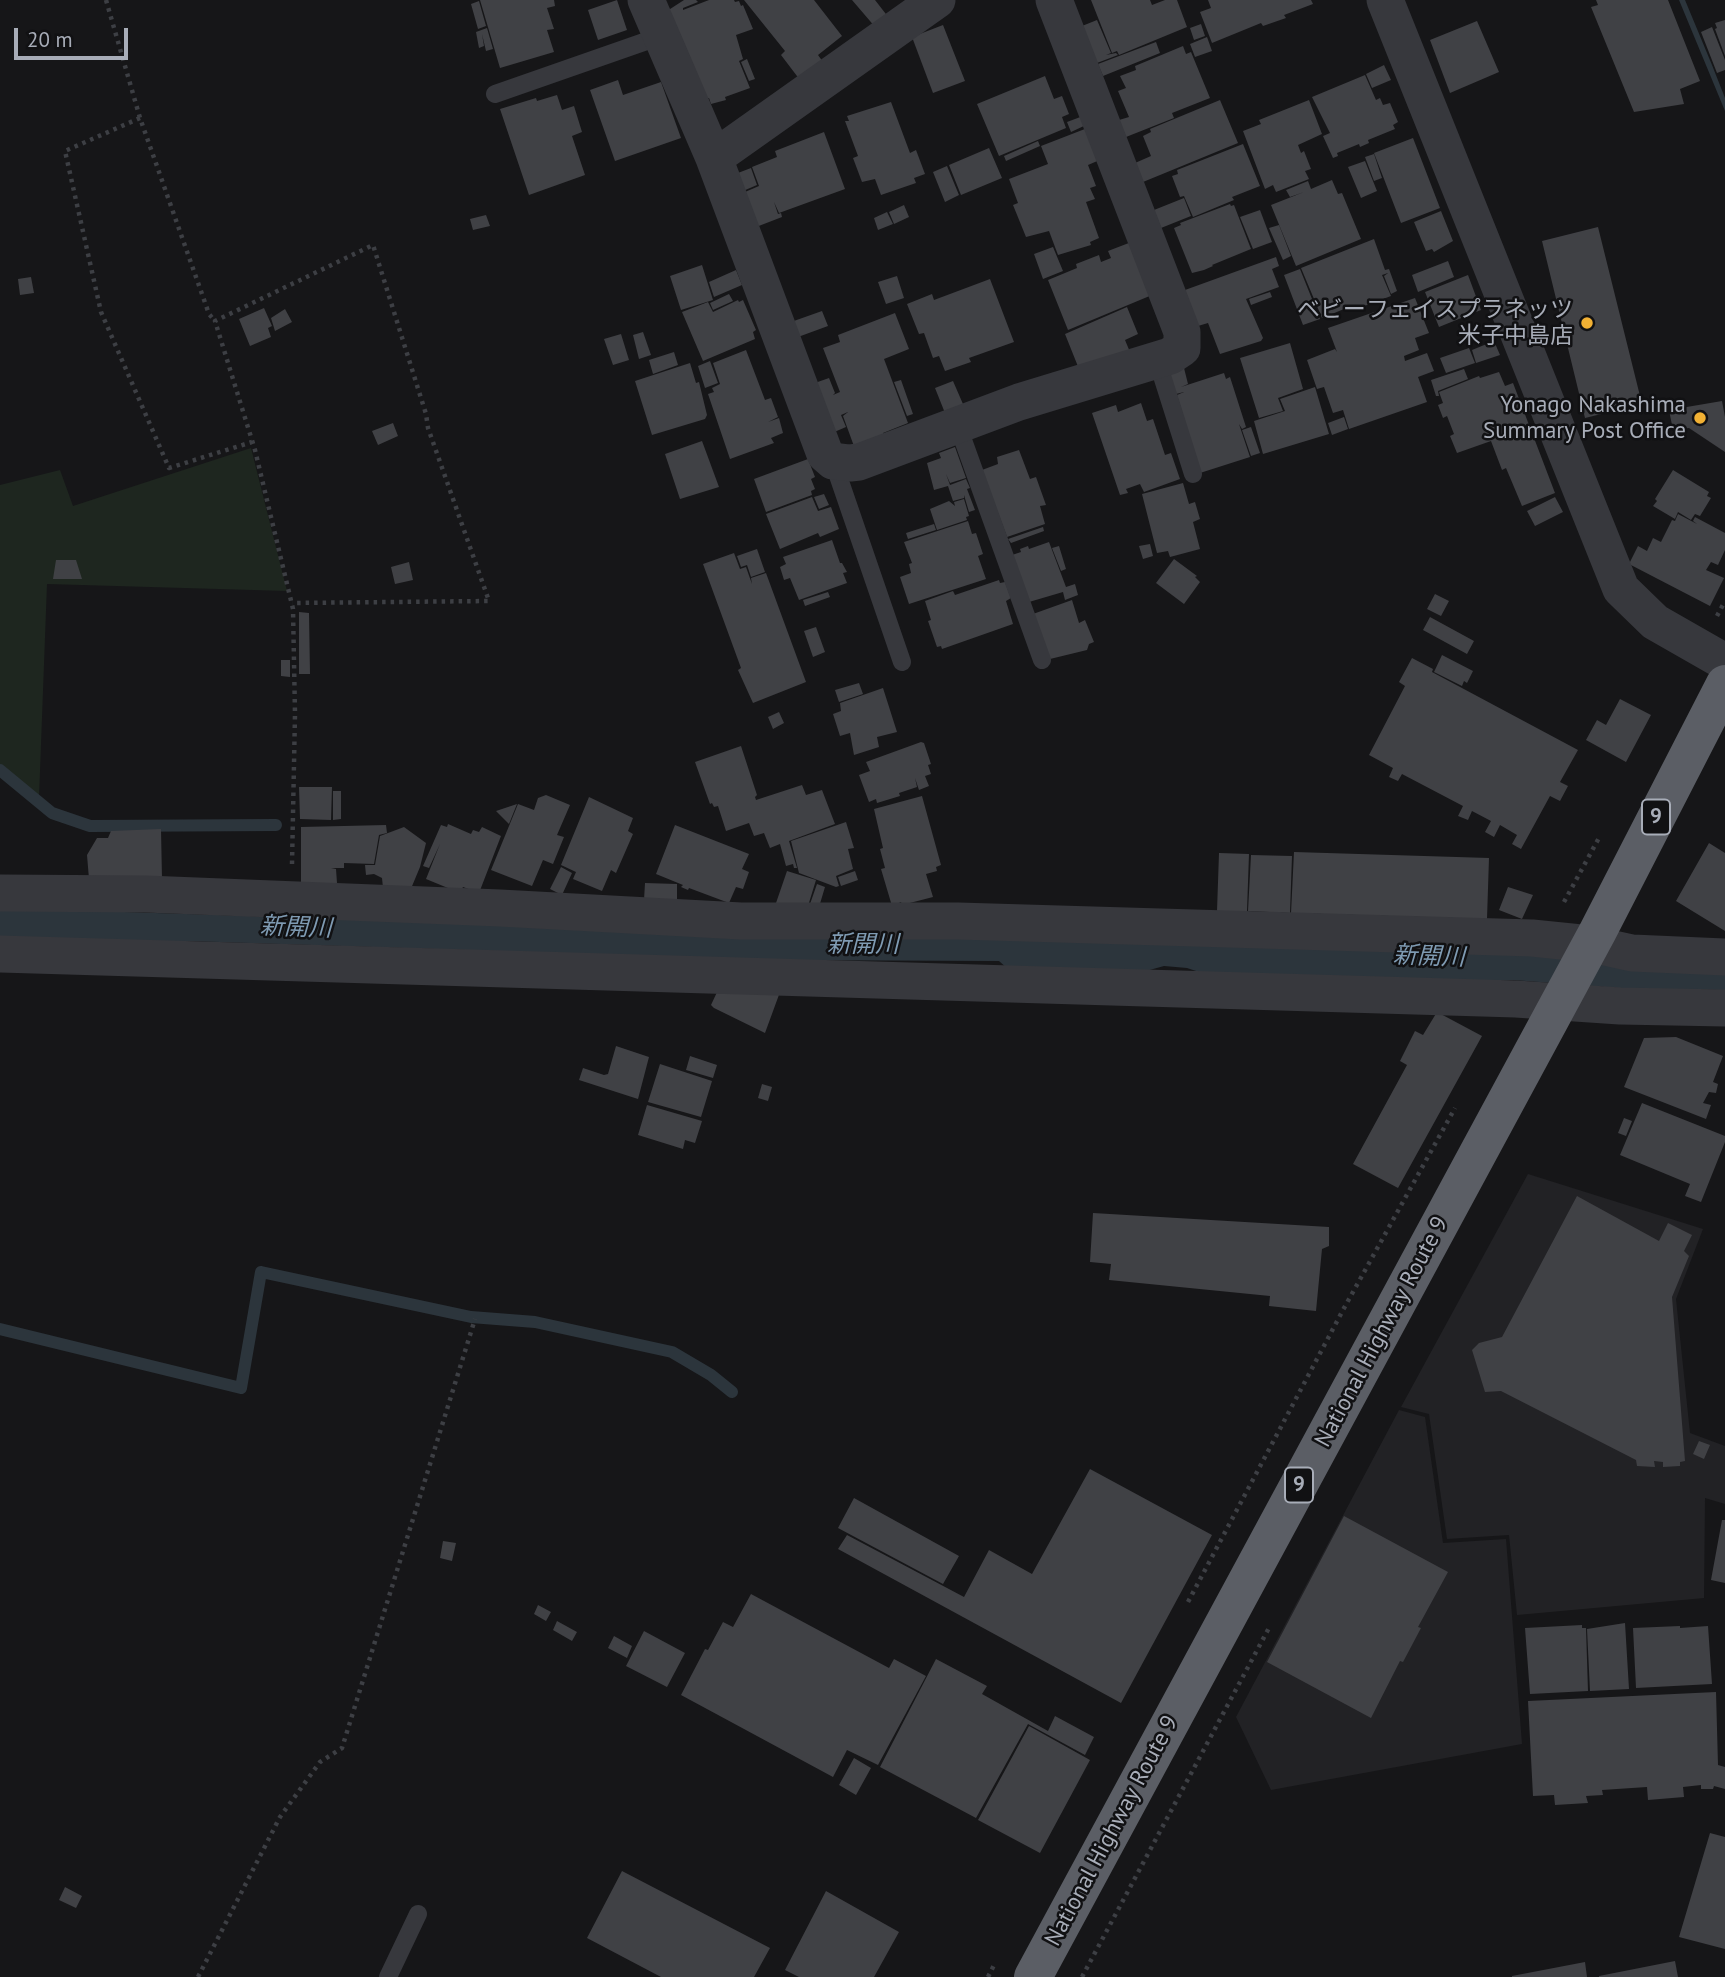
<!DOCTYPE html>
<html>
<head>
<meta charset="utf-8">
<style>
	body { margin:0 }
	#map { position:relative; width:1725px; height:1977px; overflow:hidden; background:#161618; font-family:"PT Sans",sans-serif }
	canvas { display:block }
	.scale { position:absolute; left:14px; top:28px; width:114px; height:32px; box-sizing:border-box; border:4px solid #a8adb8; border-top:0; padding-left:9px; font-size:21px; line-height:24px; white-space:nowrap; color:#a8adb8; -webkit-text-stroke:5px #111113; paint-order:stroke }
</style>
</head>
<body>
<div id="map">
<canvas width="1725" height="1977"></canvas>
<div class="scale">20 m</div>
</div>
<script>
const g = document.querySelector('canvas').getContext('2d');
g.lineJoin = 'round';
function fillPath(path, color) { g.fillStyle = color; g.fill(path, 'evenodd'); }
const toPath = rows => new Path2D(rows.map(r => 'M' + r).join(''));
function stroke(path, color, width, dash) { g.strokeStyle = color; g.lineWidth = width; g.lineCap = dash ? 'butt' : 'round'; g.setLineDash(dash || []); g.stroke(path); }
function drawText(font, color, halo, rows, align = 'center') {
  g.font = font + ' "PT Sans","Noto Sans JP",sans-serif'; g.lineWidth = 5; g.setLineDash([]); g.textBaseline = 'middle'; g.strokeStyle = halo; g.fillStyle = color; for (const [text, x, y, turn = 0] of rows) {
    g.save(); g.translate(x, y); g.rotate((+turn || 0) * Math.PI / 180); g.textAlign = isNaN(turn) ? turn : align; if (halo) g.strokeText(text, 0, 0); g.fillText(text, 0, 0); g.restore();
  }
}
const built = toPath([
	[1528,1174,1703,1229,1676,1299,1690,1433,1725,1446,1725,1504,1705,1498,1704,1598,1517,1615,1509,1535,1447,1539,1429,1414,1401,1407],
	[1399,1410,1425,1417,1443,1543,1506,1539,1522,1744,1271,1790,1236,1717]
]);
const green = toPath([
	[251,448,287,591,47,584,39,798,0,766,0,485,60,470,73,506]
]);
const water = toPath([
	[1679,0,1685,0,1712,65,1725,98,1725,111],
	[0,908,654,929,1187,938,1725,966,1725,990,1631,989,1513,980,1396,982,1199,972,1187,968,1164,966,1146,971,1008,969,999,961,773,960,188,941,136,945,0,938]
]);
const stream = toPath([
	[0,770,52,813,90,826,276,825],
	[0,1329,241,1388,261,1272,471,1317,535,1322,672,1352,711,1375,732,1392]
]);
const building = toPath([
	[480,0,554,0,555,6,547,8,554,29,547,30,554,52,500,68],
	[617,0,627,30,598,40,588,10],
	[684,0,696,0,698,2,683,8,683,10,709,0,734,0,735,2,739,1,741,6,743,5,753,29,736,35,743,59,739,61,750,88,725,97,726,100,711,104,709,98,703,100,667,11],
	[744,0,814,0,842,36,818,55,823,62,800,80,781,55,785,51],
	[852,0,875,0,889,18,876,28],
	[1091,0,1150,0,1152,5,1165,0,1177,0,1187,27,1119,55,1117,51,1112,53],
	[1208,0,1311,0,1313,4,1284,15,1286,18,1263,26,1261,23,1212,43,1200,12,1211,8],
	[1596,0,1668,0,1700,81,1680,89,1684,104,1634,112,1591,7,1598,5],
	[479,1,486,26,478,29,471,4],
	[1097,20,1111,53,1106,55,1116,53,1118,55,1097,63,1082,26],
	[1725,20,1725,56,1715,29,1717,28,1715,23],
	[1477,21,1499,72,1450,93,1430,40],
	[1201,24,1205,36,1194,40,1190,28],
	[943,25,965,81,933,93,912,37],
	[1712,27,1725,60,1725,70,1717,73,1701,32],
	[487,28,493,49,486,51,482,34,484,46,479,48,476,32],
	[1207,37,1212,51,1195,57,1190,44],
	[1156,42,1160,53,1103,76,1098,64],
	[1183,46,1186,54,1191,52,1210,98,1172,113,1174,118,1126,137,1119,120,1129,117,1118,91,1126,88,1120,76,1136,70,1135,66],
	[747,59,755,79,749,81,741,62],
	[1384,65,1391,80,1372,88,1366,74],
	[1365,75,1376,100,1380,98,1383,105,1390,103,1398,122,1393,125,1395,129,1368,140,1369,143,1360,147,1359,144,1337,153,1338,156,1333,158,1323,136,1330,133,1312,97],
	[1045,76,1054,99,1062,96,1069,114,1062,117,1066,128,999,156,977,104],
	[618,80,623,95,661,82,681,138,615,161,590,90],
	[557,95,562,110,574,106,582,132,572,136,585,175,529,195,500,109,536,98,537,101],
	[1220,100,1238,143,1143,182,1135,163,1151,156,1143,136,1151,132,1150,129],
	[1309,100,1322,134,1298,145,1301,153,1304,151,1311,169,1305,171,1309,179,1276,192,1273,185,1265,189,1243,131,1261,124,1259,120],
	[891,102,910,153,916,150,925,174,914,178,916,183,881,195,875,179,862,182,853,158,858,156,845,121,849,121,847,116],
	[1083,116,1086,125,1071,132,1067,122],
	[1090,127,1102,159,1088,165,1096,186,1090,188,1095,199,1086,202,1099,238,1090,242,1091,245,1058,255,1049,231,1026,237,1013,205,1018,203,1009,179,1048,164,1041,146],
	[824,132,845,189,779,213,774,202,778,214,781,213,782,217,751,229,745,192,759,186,752,167,777,157,775,151],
	[1413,138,1440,208,1401,223,1374,153],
	[1038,141,1040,146,1006,161,1004,156],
	[1243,144,1260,186,1232,197,1234,200,1193,217,1184,196,1180,197,1172,176,1178,174,1177,170],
	[989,148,1002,178,961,195,949,165],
	[1374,154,1382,178,1374,181,1365,157],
	[1365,161,1377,191,1361,198,1348,167],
	[947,166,959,195,945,202,933,172],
	[751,168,757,185,743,191,730,176],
	[1332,180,1338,194,1342,193,1361,239,1296,266,1271,205,1304,192,1290,197,1286,190,1308,181,1311,189],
	[1184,198,1191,216,1161,228,1154,210],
	[1230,204,1231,206,1234,205,1251,249,1212,265,1213,266,1204,270,1192,273,1174,228,1181,225,1180,223],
	[904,205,909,217,894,224,889,212],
	[1260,210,1272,242,1253,249,1240,217],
	[1441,211,1453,241,1434,252,1432,249,1426,251,1414,222],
	[887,212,893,224,878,230,874,218],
	[486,215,490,226,473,230,470,219],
	[1279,225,1291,256,1283,260,1269,228],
	[1598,227,1642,404,1585,418,1542,241],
	[1374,239,1385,270,1389,269,1397,291,1391,294,1384,276,1388,273,1382,275,1391,296,1351,311,1349,307,1322,318,1301,268],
	[1134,241,1152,295,1068,330,1048,280,1077,268,1076,264,1099,255,1101,262,1111,258,1108,251],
	[1053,247,1063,271,1043,279,1034,254],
	[1276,257,1279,266,1272,269,1279,287,1246,299,1263,338,1261,341,1220,354,1208,323,1198,326,1185,290],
	[1448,261,1454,277,1418,292,1412,275],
	[702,265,713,300,681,310,670,276],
	[1300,269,1320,319,1303,325,1284,275],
	[736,270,742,285,714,297,709,282],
	[1468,275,1481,310,1439,327,1425,292],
	[897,276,904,298,886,304,878,282],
	[31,277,34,293,20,295,18,279],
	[990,279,1014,342,969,358,971,362,945,371,939,356,933,358,924,333,919,334,907,304,932,294,934,300],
	[1270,292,1272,297,1251,305,1249,299],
	[729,294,733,301,713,310,710,303],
	[1415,298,1429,333,1415,338,1419,350,1404,356,1405,361,1427,353,1434,371,1418,377,1427,402,1349,429,1343,410,1333,413,1324,387,1317,389,1307,360,1335,349,1337,352,1328,328],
	[738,300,739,302,743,300,756,330,753,332,755,339,703,361,682,312,708,302,713,312],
	[1127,307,1138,334,1125,340,1130,352,1079,369,1065,334],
	[264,308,272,326,268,328,271,337,250,346,239,319],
	[285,309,292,322,275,331,271,318],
	[822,311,828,326,798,337,791,322],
	[895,313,909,349,884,359,908,423,883,433,884,437,855,449,843,416,848,412,841,415,846,427,832,433,812,384,829,378,835,393,833,395,840,392,823,348,840,342,838,335],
	[643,332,651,355,639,359,633,335],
	[621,334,629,360,613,365,604,339],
	[1494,341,1500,355,1476,363,1472,350],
	[1290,343,1303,389,1278,398,1283,411,1259,418,1240,358],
	[1469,348,1475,363,1446,373,1440,358],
	[746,350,765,400,771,398,778,417,768,422,779,418,783,433,771,438,774,443,730,459,708,394,714,392,712,388,720,384,713,363],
	[674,352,678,365,653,374,649,360],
	[710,361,718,383,705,388,698,366],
	[690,363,696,383,699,382,707,415,705,419,652,435,635,381],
	[1184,368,1188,384,1181,387,1224,373,1226,379,1230,377,1246,427,1242,429,1239,424,1250,457,1200,473,1177,395,1184,392,1176,394,1169,372],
	[1464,369,1468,379,1438,391,1439,396,1436,396,1431,380],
	[1499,372,1505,386,1513,383,1555,493,1522,506,1506,468,1502,470,1491,441,1457,453,1450,436,1454,434,1447,416,1443,418,1438,405,1443,403,1439,392,1479,376,1480,378],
	[901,380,913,414,907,416,894,382],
	[953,381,966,411,947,418,935,388],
	[1315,387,1329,434,1263,454,1254,421,1285,411,1280,399],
	[1722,401,1725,417,1725,452,1689,428,1673,430,1669,410],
	[1141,403,1147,421,1153,419,1165,455,1171,453,1180,479,1144,492,1140,484,1126,489,1128,493,1120,495,1092,413,1116,405,1118,412],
	[1344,417,1348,429,1332,435,1328,423],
	[393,423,398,436,378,445,372,431],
	[1251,427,1260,453,1251,456,1242,430],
	[702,441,719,487,680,499,665,454],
	[955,447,966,478,950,483,946,474,950,485,966,479,970,488,967,489,975,510,969,512,964,495,964,498,953,501,948,486,934,490,927,463,941,458,939,453],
	[1019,450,1030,479,1036,477,1046,505,1040,506,1045,524,1007,537,982,470,998,464,997,457],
	[808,459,815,477,811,479,815,489,811,491,812,495,766,512,754,479],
	[1673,470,1709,492,1707,496,1711,498,1700,516,1695,514,1691,520,1678,512,1675,519,1653,506,1657,501,1655,499],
	[1183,483,1189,504,1195,502,1200,519,1193,522,1200,549,1170,557,1168,551,1157,553,1142,494],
	[824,494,829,505,819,509,814,497],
	[812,497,818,511,831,507,839,529,820,537,818,533,780,549,766,514],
	[1555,497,1563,512,1535,526,1527,511],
	[964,499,969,516,966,517,967,520,937,530,930,509,949,501,955,506,954,502],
	[1678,514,1697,524,1693,521,1695,517,1725,533,1725,550,1718,565,1711,562,1706,570,1724,578,1710,606,1629,564,1638,546,1647,551,1653,538,1661,542,1672,520,1675,521],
	[968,521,972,534,976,533,983,554,978,556,986,579,909,604,900,577,911,573,909,564,912,563,904,542],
	[934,524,936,530,908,539,906,533],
	[1043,527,1044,531,1011,543,1008,539],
	[832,540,840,563,842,563,847,572,843,573,847,583,799,600,790,578,784,580,780,567,786,564,783,557],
	[1049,542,1066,587,1075,584,1078,595,1065,600,1063,592,1029,602,1012,555,1021,552,1020,549,1028,546,1029,549],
	[1150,544,1153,556,1143,559,1139,546],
	[1059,546,1066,569,1061,571,1052,548],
	[757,549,765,572,751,577,747,565,741,567,737,556],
	[734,553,740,569,746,567,752,584,751,578,766,573,806,682,753,703,738,670,741,668,703,564],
	[1174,559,1197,576,1195,577,1200,582,1184,604,1156,583],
	[56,560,76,560,82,579,53,579],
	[409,562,413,580,395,584,391,567],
	[999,580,1000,583,1005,582,1011,598,1006,601,1013,624,942,649,941,646,937,647,928,621,931,620,925,601,953,591,955,595],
	[828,592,830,597,805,606,803,600],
	[1435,594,1449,601,1441,616,1427,609],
	[1072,600,1079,623,1085,620,1094,642,1089,644,1087,650,1050,659,1033,614],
	[299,612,309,613,310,674,299,674],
	[1430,617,1474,641,1467,654,1423,630],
	[816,627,825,652,813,657,804,631],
	[1442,655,1473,671,1467,683,1464,681,1462,686,1434,672],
	[1412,658,1433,669,1432,672,1578,750,1560,782,1568,786,1560,801,1550,796,1521,849,1512,844,1517,835,1500,825,1494,837,1485,832,1491,821,1472,811,1468,820,1458,816,1463,806,1402,774,1398,781,1389,777,1393,768,1369,755,1405,686,1399,682],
	[281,660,290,660,290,677,281,676],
	[859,683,863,694,839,702,835,690],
	[883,688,897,732,877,737,879,747,854,755,850,733,840,736,833,714,841,711,840,703],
	[1620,699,1651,715,1626,762,1586,740,1597,720,1606,725],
	[779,712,784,723,773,729,768,717],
	[921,742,924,743,931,764,928,765,931,774,925,776,929,786,919,790,915,778,917,787,899,793,900,796,877,803,876,799,869,802,859,775,870,771,866,762],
	[741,746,757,795,755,797,756,800,802,785,806,795,822,790,835,824,789,841,797,868,794,868,793,864,786,866,780,844,770,848,764,833,754,836,749,823,726,831,718,806,714,807,712,803,710,804,695,762],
	[299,787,332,787,331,820,300,819],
	[333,791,341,791,341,819,333,820],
	[546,795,570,805,557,835,564,837,553,864,543,860,532,886,491,870,518,804,534,810,538,798],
	[922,796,941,865,936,867,937,871,926,874,933,897,902,905,901,902,892,906,881,869,885,868,880,849,883,848,874,809],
	[589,797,633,818,628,831,633,834,616,873,611,870,602,891,573,879,576,872,561,865],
	[517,804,509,824,496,811],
	[846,822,854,848,848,849,853,869,836,876,839,886,836,887,799,873,791,841],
	[448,824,471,834,473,830,479,832,482,827,501,836,479,893,463,887,460,893,426,879,440,844,429,868,423,866,441,825,447,827],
	[386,825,387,833,379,835,374,864,344,863,344,868,331,868,336,869,337,883,301,885,301,827],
	[675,825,749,854,742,869,749,872,743,889,736,887,729,903,689,888,688,890,681,887,683,885,656,874],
	[404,827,426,843,420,867,410,891,383,888,382,878,374,874,366,875,365,865,375,865,380,836],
	[161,829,162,879,89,879,87,855,97,838,108,838,111,831],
	[1709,843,1725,853,1725,931,1676,901],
	[1294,852,1489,858,1487,919,1291,913],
	[1219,853,1249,854,1247,911,1217,911],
	[1251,855,1292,856,1290,913,1248,911],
	[561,867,572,873,562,895,550,889],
	[787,871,816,880,808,906,776,903],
	[855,871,858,880,841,886,838,877],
	[645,883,677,884,677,901,644,900],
	[817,884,825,887,819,907,810,904],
	[1508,887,1533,895,1522,919,1499,910],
	[718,990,780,992,765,1033,714,1008,711,1005],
	[1437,1012,1482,1036,1398,1188,1353,1164,1407,1065,1400,1061,1415,1031,1423,1035],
	[1676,1037,1723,1056,1713,1082,1718,1084,1716,1093,1709,1092,1703,1103,1711,1105,1706,1119,1624,1087,1644,1038],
	[616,1046,649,1057,638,1099,579,1080,583,1068,604,1075,608,1074],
	[690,1056,717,1065,713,1078,686,1070],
	[660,1064,712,1081,701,1117,648,1102],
	[762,1084,772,1087,768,1101,758,1098],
	[1642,1103,1725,1136,1725,1142,1701,1202,1685,1196,1690,1184,1620,1155],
	[647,1105,702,1121,695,1143,685,1140,683,1149,638,1135],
	[1624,1118,1632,1121,1626,1136,1618,1133],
	[1577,1196,1659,1241,1668,1223,1692,1235,1684,1251,1689,1256,1672,1297,1685,1461,1680,1462,1680,1466,1663,1467,1663,1462,1654,1461,1655,1467,1637,1466,1636,1460,1501,1391,1485,1392,1472,1350,1479,1343,1502,1337],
	[1093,1213,1329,1227,1329,1246,1322,1249,1316,1311,1269,1306,1270,1296,1109,1280,1111,1264,1090,1262],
	[1699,1441,1710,1445,1704,1459,1693,1454],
	[1090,1469,1212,1535,1121,1703,838,1549,847,1535,964,1597,989,1550,1032,1574],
	[854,1498,959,1556,943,1584,838,1528],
	[1344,1516,1448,1572,1418,1627,1421,1628,1403,1662,1400,1661,1371,1718,1267,1662],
	[1722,1520,1725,1520,1725,1583,1711,1580],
	[443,1541,456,1543,452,1561,440,1558],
	[751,1594,889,1668,894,1659,926,1676,878,1765,847,1750,833,1777,681,1695,705,1649,708,1650,723,1622,733,1627],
	[538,1605,551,1612,546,1621,534,1614],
	[557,1621,577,1632,572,1641,553,1630],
	[1625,1623,1629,1689,1590,1691,1587,1629],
	[1582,1625,1582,1628,1586,1628,1588,1691,1530,1694,1525,1628],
	[1680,1626,1680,1628,1708,1626,1712,1684,1636,1688,1633,1628],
	[644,1631,685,1653,667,1687,626,1666],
	[614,1636,632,1646,627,1658,608,1648],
	[936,1659,987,1686,982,1694,1048,1731,1055,1716,1094,1737,1085,1755,1028,1724,976,1818,880,1767],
	[1716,1692,1718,1765,1725,1767,1725,1789,1714,1786,1713,1789,1701,1789,1701,1785,1683,1787,1684,1797,1648,1800,1647,1787,1602,1790,1603,1795,1586,1796,1588,1803,1555,1805,1554,1795,1533,1796,1528,1701],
	[1029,1726,1090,1760,1040,1853,978,1820],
	[854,1758,871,1768,856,1795,839,1785],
	[1710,1833,1725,1837,1725,1949,1679,1937],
	[622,1871,770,1948,754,1977,661,1977,587,1938],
	[65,1887,82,1896,76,1908,59,1900],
	[826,1891,899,1932,874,1977,799,1977,785,1970],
	[1675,1961,1678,1977,1599,1977,1599,1976],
	[1585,1962,1587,1977,1512,1977,1512,1976]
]);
const path = toPath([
	[106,0,140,118,209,314,215,321],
	[140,118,65,151,101,312,169,468,252,442],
	[1717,616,1725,601],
	[292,864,295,714,293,609,255,450,215,321,373,245,426,414,428,428,489,601,292,603],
	[1564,902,1600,836],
	[1188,1602,1343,1310,1455,1108],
	[198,1977,280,1817,320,1762,342,1748,475,1319],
	[988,1977,994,1965],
	[1082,1977,1270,1626]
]);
const service = toPath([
	[495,94,661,36],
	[1157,360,1193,474],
	[958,426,1042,660],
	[833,461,902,662],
	[388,1977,418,1914]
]);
const minor = toPath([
	[646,0,714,158,825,454,833,461,850,463,859,462,1019,402,1170,356,1182,348,1182,332,1179,324,1054,0],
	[1385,0,1621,589,1655,622,1725,662],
	[714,158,937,0],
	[0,893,146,894,500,908,741,921,958,921,1532,938,1591,944,1632,953,1725,957],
	[0,954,1516,999,1620,1006,1725,1008]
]);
const trunk = toPath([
	[1033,1977,1598,931,1725,684]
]);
const markers = [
	[1587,323,7,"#f2b134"],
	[1700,418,7,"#f2b134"]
];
const shields = [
	[1656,817,28],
	[1299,1485,28]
];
const shieldNames = [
	["9",1656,817],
	["9",1299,1485]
];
const poiNames = [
	["ベビーフェイスプラネッツ",1573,310],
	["米子中島店",1573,336],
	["Yonago Nakashima",1686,405],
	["Summary Post Office",1686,431]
];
const streetNames = [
	["National Highway Route 9",1382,1332,-62],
	["National Highway Route 9",1112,1831,-62]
];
const waterNames = [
	["新開川",296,928,2],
	["新開川",863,945],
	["新開川",1429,957,2]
];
fillPath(built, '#222225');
fillPath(green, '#1e261f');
fillPath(water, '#2c353c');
stroke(stream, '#2c353c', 12);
fillPath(building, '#404145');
stroke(path, '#3d3f44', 4.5, [3.5, 5]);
stroke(service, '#37383d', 18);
stroke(minor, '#37383d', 37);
stroke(trunk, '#5b5e65', 38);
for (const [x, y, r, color] of markers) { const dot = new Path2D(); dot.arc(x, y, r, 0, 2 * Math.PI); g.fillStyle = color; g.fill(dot); stroke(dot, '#111113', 2.5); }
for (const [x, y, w] of shields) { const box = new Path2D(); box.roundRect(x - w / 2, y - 17.5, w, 35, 5); g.fillStyle = '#111113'; g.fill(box); stroke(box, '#a8adb8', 2); }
drawText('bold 21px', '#a8adb8', null, shieldNames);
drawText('23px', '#a8adb8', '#111113', poiNames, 'right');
drawText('23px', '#a8adb8', '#111113', streetNames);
drawText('italic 24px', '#7f9bb3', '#111113', waterNames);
</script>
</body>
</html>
